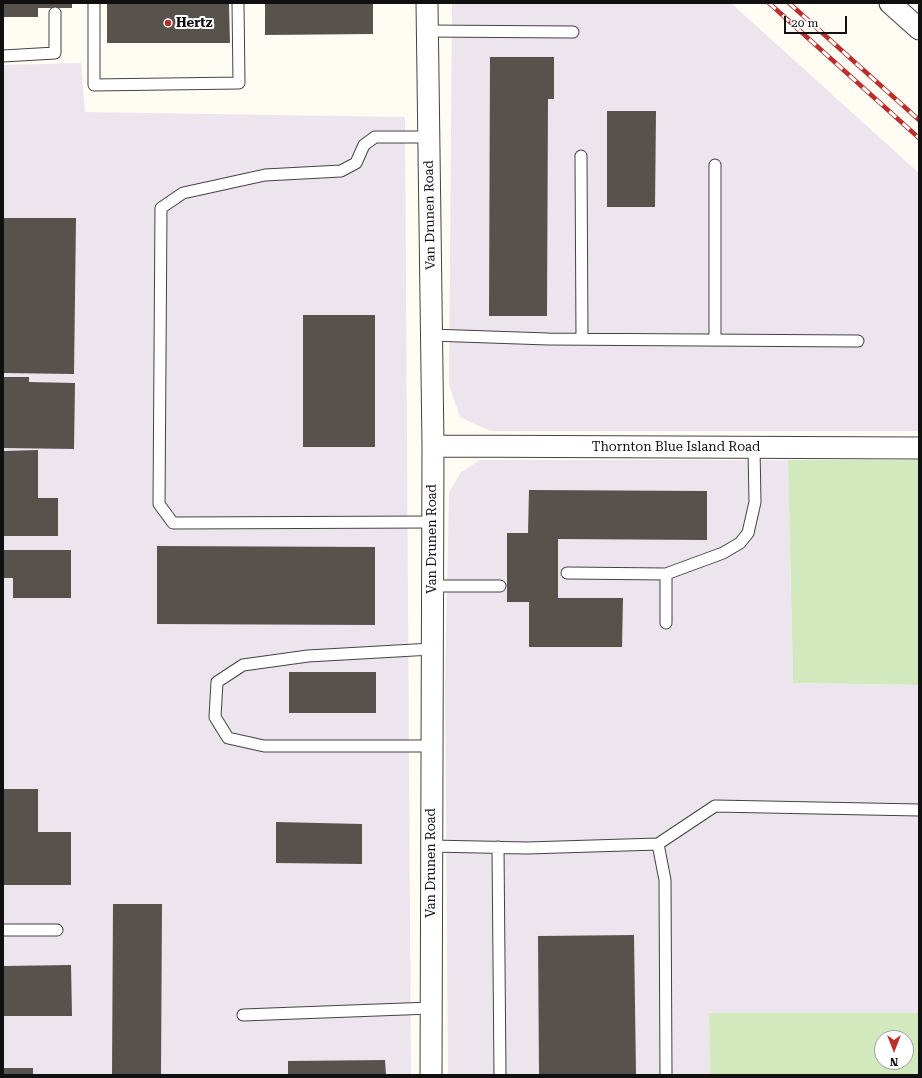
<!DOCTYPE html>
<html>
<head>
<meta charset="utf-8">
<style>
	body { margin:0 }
	#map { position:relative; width:922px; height:1078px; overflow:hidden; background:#fffdf3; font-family:"Roboto Serif",serif }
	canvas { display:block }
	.frame { position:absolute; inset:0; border:4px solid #101010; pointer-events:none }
	.north { position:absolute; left:874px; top:1030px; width:40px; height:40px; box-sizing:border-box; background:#fff; border:1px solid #9f9f9f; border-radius:50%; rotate:180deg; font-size:11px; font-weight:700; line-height:16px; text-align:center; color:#101010 }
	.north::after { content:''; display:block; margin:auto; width:14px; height:18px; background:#bc2e2b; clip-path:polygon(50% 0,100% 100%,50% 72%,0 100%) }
	.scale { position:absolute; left:784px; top:16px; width:63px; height:18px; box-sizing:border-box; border:2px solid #101010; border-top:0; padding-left:5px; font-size:12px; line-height:14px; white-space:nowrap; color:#101010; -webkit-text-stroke:3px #fff; paint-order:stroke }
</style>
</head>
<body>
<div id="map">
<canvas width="922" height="1078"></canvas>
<div class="frame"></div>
<div class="north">N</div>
<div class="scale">20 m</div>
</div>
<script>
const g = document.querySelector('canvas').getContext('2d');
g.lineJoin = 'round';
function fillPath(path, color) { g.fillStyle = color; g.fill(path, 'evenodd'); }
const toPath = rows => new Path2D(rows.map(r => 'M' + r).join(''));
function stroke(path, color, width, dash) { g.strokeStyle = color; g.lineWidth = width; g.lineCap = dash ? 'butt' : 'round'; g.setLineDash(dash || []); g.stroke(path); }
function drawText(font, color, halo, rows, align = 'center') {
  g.font = font + ' "Roboto Serif",serif'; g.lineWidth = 4; g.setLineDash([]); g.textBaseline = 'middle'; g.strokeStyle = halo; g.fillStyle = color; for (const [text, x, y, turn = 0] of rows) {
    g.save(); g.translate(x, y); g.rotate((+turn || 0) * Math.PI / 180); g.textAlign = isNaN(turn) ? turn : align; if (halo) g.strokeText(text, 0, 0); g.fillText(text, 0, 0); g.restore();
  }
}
const industrial = toPath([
	[452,3,731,3,919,173,919,431,490,431,460,417,449,385],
	[81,63,85,112,405,117,411,1075,3,1075,3,65],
	[480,460,788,460,793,683,919,685,919,1013,709,1013,710,1075,448,1075,445,682,449,492,461,472]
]);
const green = toPath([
	[788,460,919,460,919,685,793,683],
	[709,1013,919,1013,919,1075,710,1075],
	[882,1038,906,1038,906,1062,882,1062]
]);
const building = toPath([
	[3,3,72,3,72,8,38,8,38,17,3,17],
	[107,3,229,3,230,43,107,43],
	[265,3,373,3,373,34,265,35],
	[490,57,554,57,554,99,548,99,547,316,489,316],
	[607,111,656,111,655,207,607,207],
	[3,218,76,218,74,374,3,373],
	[303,315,375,315,375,447,303,447],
	[3,377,29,377,29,382,75,383,74,449,3,448],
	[38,450,38,498,58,498,58,536,3,536,3,451],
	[529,490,707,491,707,540,558,539,558,598,623,598,622,647,529,647,529,602,507,602,507,533,528,533],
	[157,546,375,547,375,625,157,624],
	[3,550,71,550,71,598,13,598,13,578,3,578],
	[289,672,376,672,376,713,289,713],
	[3,789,38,789,38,832,71,832,71,885,3,885],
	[276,822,362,824,362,864,276,863],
	[113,904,162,904,161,1075,112,1075],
	[634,935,636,1075,539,1075,538,936],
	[71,965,72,1016,3,1016,3,966],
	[385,1060,386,1075,288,1075,288,1061],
	[3,1068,33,1068,33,1075,3,1075]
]);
const service = toPath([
	[94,3,94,85,239,83,238,3],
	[427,31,573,32],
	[3,56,55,53,55,13],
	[429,137,375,137,364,145,356,163,341,171,265,175,183,193,161,208,159,504,173,523,432,522],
	[581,156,582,339],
	[715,165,715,340],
	[431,335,548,339,858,341],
	[567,573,666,574,723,553,740,543,748,533,755,502,754,448],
	[666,574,666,623],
	[432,586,500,586],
	[432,746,264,746,228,738,215,717,217,682,243,665,308,656,432,649],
	[658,844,715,806,919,810],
	[431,846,527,848,658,844,665,880,666,1075],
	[498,847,500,1075],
	[3,930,57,930],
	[243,1015,431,1008]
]);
const minor = toPath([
	[427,3,433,446,431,1075],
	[890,3,919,29],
	[433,446,919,448]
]);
const rail = toPath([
	[769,3,919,138],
	[789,3,919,120]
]);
const markers = [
	[168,23,4,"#bc2e2b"]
];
const poiNames = [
	["Hertz",176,23]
];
const streetNames = [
	["Van Drunen Road",430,215,-91],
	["Thornton Blue Island Road",676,447],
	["Van Drunen Road",432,539,-90],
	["Van Drunen Road",431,863,-90]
];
fillPath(industrial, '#ede5ee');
fillPath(green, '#d1e9bd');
fillPath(building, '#58524c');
stroke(service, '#434343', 13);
stroke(minor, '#434343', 23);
stroke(service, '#fff', 11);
stroke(minor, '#fff', 21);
stroke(rail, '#bc2e2b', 4.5);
stroke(rail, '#fff', 3, [9]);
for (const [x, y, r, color] of markers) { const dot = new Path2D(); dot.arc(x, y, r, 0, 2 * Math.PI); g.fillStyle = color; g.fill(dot); stroke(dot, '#fff', 1.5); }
drawText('bold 13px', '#101010', '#fff', poiNames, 'left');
drawText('13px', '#101010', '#fff', streetNames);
</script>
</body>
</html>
